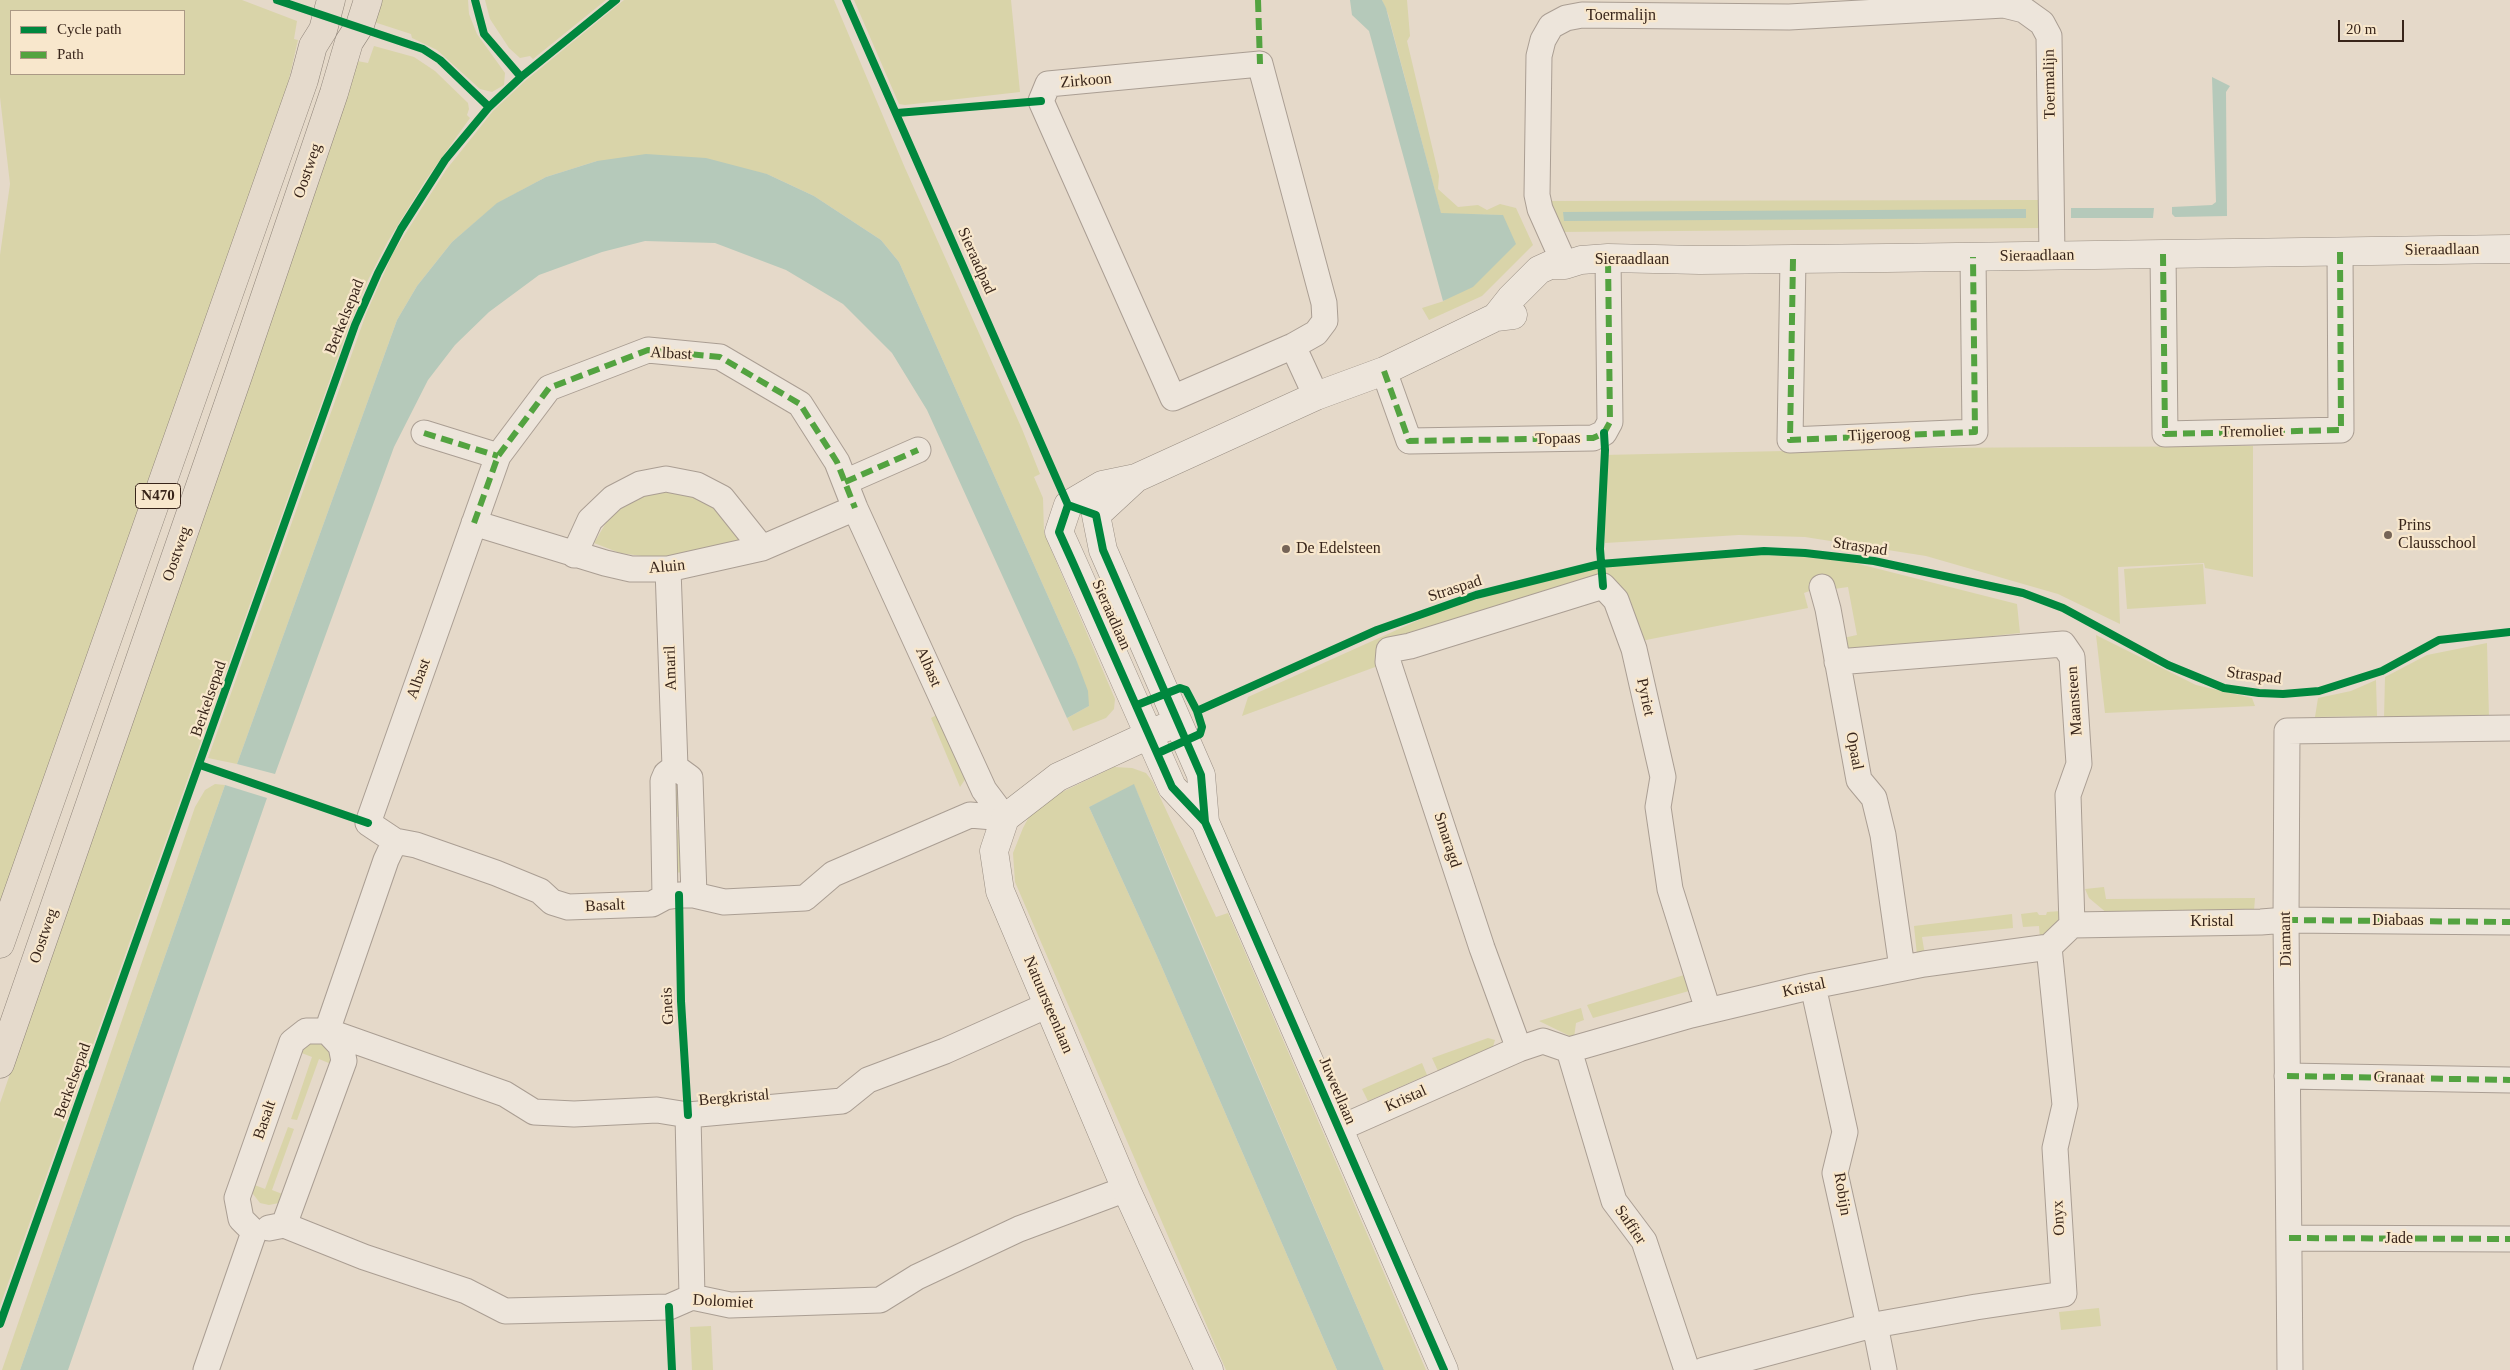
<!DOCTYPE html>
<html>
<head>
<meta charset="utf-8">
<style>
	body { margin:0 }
	#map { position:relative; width:2510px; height:1370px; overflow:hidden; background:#e5d9c9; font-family:Georgia,serif }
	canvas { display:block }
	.legend { position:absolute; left:10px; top:10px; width:175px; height:65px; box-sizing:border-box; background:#f8e7cc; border:1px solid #ab9985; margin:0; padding:6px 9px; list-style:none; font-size:15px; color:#38251a }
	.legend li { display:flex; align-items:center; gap:10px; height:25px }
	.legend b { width:25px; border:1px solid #ab9985 }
	.scale { position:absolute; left:2338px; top:20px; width:66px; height:22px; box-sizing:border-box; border:2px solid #38251a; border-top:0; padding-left:6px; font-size:15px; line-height:18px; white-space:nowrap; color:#38251a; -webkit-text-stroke:4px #f8e7cc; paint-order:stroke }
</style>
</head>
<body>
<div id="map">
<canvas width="2510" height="1370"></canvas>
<ul class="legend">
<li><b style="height:6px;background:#00873e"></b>Cycle path</li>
<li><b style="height:6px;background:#53a340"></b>Path</li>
</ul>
<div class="scale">20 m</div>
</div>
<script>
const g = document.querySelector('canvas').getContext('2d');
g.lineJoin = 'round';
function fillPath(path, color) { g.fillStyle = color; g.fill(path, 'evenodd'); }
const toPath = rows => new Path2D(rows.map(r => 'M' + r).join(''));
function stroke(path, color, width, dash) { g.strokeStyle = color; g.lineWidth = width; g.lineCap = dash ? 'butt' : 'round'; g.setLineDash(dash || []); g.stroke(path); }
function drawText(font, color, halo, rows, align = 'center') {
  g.font = font + ' Georgia,serif'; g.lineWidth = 4.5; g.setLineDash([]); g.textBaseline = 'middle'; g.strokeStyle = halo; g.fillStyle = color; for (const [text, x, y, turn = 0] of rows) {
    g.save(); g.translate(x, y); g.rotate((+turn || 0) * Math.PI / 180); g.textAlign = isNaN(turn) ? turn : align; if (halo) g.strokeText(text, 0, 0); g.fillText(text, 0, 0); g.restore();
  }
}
const green = toPath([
	[0,0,242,0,297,21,294,39,298,40,280,118,0,913,0,255,10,184,0,97],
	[11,11,184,11,184,74,11,74],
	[381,0,468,0,469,14,477,34,505,73,504,85,492,92,480,89,437,50,412,38,411,34,374,22],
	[485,0,606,0,533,59,530,56,520,58,509,48,490,19],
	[624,0,834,0,905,168,1022,429,1040,474,1034,477,1043,498,1044,533,1115,699,1114,709,1106,718,1073,731,1067,718,1089,706,1076,659,899,262,881,240,814,196,767,174,597,161,546,177,498,203,452,242,417,286,397,320,237,764,208,758,366,314,393,253,446,170,493,111,525,81],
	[854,0,1011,0,1020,92,905,105,899,104],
	[1382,0,1407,0,1410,36,1407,41,1439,176,1438,189,1458,207,1478,205,1487,210,1500,204,1516,208,1533,245,1482,296,1429,320,1422,308,1444,301,1503,215,1441,214,1388,14],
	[374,46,414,57,435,71,468,103,469,109,467,115,470,118,425,181,388,241,368,280,350,323,0,1306,0,1103,357,61,368,63],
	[2038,200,2040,228,1557,232,1546,201],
	[2253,446,2253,577,2205,568,2204,563,2118,567,2120,624,2058,594,1926,556,1805,537,1739,535,1605,543,1603,455,1920,448],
	[686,490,719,506,742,539,721,549,689,556,649,557,620,553,594,543,613,511,646,492],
	[1735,554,1804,557,1851,562,2017,604,2020,633,1854,651,1847,647,1843,638,1857,635,1848,587,1834,589,1826,585,1804,593,1808,608,1636,642,1609,581,1242,716,1248,697,1441,610,1507,590,1595,568],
	[2203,564,2206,604,2127,609,2124,569],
	[2096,635,2196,685,2252,698,2255,706,2105,713],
	[2487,643,2489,717,2384,718,2385,677,2427,655],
	[2376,680,2377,716,2315,717,2318,698,2351,691],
	[942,712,968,775,960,787,931,718],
	[1114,767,1132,768,1146,773,1153,782,1216,917,1228,913,1426,1370,1384,1370,1134,785,1089,807,1157,956,1337,1370,1226,1370,1015,882,1013,853,1023,828,1032,811,1058,794],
	[678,773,683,816,676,817,676,830,684,829,685,872,674,873,674,774],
	[215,784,225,785,20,1370,2,1370,195,807,205,790],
	[2104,887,2106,899,2255,898,2254,911,2108,914,2089,898,2085,889],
	[2061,911,2060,917,2045,937,2040,939,2039,926,2023,927,2021,914,2037,912,2039,915,2046,915,2047,912],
	[2012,914,2013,928,1922,937,1925,955,1917,955,1914,926],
	[1684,975,1689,991,1593,1018,1587,1005],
	[1581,1008,1584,1020,1576,1023,1574,1038,1539,1021],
	[1488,1038,1495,1040,1492,1050,1438,1071,1432,1058],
	[315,1043,324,1045,331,1054,331,1064,319,1059,297,1120,291,1119,312,1057,299,1052,305,1045],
	[1422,1063,1427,1075,1368,1101,1362,1089],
	[288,1127,294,1129,272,1190,285,1195,279,1203,269,1205,260,1203,253,1194,252,1184,265,1189],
	[2099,1308,2101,1326,2061,1330,2059,1312],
	[711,1326,713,1370,692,1370,690,1327]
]);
const water = toPath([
	[1350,0,1382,0,1386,8,1441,213,1503,215,1516,244,1473,287,1443,301,1369,31,1352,15],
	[2212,77,2230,86,2226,92,2227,216,2175,217,2172,214,2172,207,2212,205,2216,202],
	[646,154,706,158,767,174,814,196,881,240,899,262,1076,659,1088,691,1089,706,1067,718,927,410,892,353,843,304,786,270,715,243,645,241,602,252,539,275,489,312,455,345,428,380,394,447,275,774,237,764,397,320,417,286,452,242,497,203,546,177,597,161],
	[2071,208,2154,208,2153,218,2071,218],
	[2026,209,2026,218,1564,221,1563,212],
	[1134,784,1179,893,1384,1370,1337,1370,1157,956,1089,807],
	[225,785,267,798,119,1223,68,1370,20,1370]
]);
const street = toPath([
	[1260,64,1324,303,1325,321,1316,333,1293,346,1173,398,1041,101,1048,84,1260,64],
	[2163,254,2165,434,2341,430,2340,252],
	[1793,259,1790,440,1975,432,1973,257],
	[1565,265,1540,209,1537,195,1539,56,1543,40,1551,26,1566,18,1582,15,1789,17,2004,5,2024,10,2042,23,2049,36,2052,256],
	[1293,346,1316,396],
	[1384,371,1409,441,1593,438,1604,433,1610,422,1608,258],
	[424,433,498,456],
	[845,482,918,450],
	[474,523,605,563,631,569,668,569,762,548,855,508],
	[574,555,590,520,613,498,640,484,666,479,697,485,722,498,762,548],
	[1822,587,1828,609,1859,780,1874,798,1883,835,1902,968],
	[1837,662,2063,644,2072,657,2079,764,2068,795,2072,925],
	[675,767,690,778,694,895],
	[395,841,368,823,498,456,549,388,648,350,720,357,800,404,837,462,855,508,984,790,1005,818],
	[665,897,663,781,666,774,675,767,668,569],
	[1813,986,1845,1132,1835,1173,1869,1326,1877,1335,1884,1370],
	[327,1031,386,860,395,841,416,845,496,873,540,891,552,902,568,907,652,904,665,897,679,895,694,895,724,902,805,898,833,874,970,815,1005,818],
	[1519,1049,1482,948,1388,662,1389,650,1410,646,1603,586,1616,600,1634,649,1663,777,1658,807,1670,889,1708,1010],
	[1569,1050,1614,1201,1644,1241,1687,1370],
	[2287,1076,2510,1080],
	[688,1115,692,1297],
	[1338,1129,1519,1049,1543,1041,1569,1050,1691,1015,1813,986,1924,964,2049,947,2072,925,2261,922,2286,920,2510,922],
	[284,1225,364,1257,466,1291,505,1311,669,1307,692,1297,730,1305,880,1300,917,1277,1019,1229,1126,1189],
	[269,1228,284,1225,344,1061,341,1046,327,1031],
	[254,1232,241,1219,237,1198,292,1042,306,1031,327,1031,505,1094,534,1112,574,1114,657,1110,688,1115,842,1101,868,1080,945,1051,1048,1005],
	[2289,1238,2510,1239],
	[206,1370,254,1232],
	[1704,1370,1869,1326,1976,1307,2064,1294,2055,1148,2065,1105,2049,947],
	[2290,1370,2286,920,2287,731,2510,728]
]);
const secondary = toPath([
	[1496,317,1511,298,1539,270,1550,265,1565,265,1581,260,1608,258,1700,260,1887,258,2510,249],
	[1136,478,1096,515,1103,550,1201,775,1205,822,1444,1370],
	[1166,727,1058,777,1005,818,994,851,1000,891,1126,1189,1209,1370],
	[1205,822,1172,787,1073,563,1059,532,1068,505,1102,485,1136,478,1316,396,1384,371,1496,317,1513,315]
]);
const primary = toPath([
	[0,944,304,80,313,46,323,30,331,0],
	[0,1064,238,376,334,93,349,42,360,25,368,0]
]);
const quiet = toPath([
	[1258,0,1260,64],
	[2163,254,2165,434,2341,430,2340,252],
	[1793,259,1790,440,1975,432,1973,257],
	[1384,371,1409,441,1593,438,1604,433,1610,422,1608,258],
	[424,433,498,456],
	[845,482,918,450],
	[474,523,498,456,549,388,648,350,720,357,800,404,837,462,855,508],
	[2286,920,2510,922],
	[2287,1076,2510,1080],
	[2289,1238,2510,1239]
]);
const cycleway = toPath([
	[277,0,423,49,440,60,489,107],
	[475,0,484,34,521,77],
	[846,0,1068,505,1096,515,1103,550,1201,775,1205,822,1444,1370],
	[897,113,1041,101],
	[1068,505,1059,532,1073,563,1172,787,1205,822],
	[1603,586,1600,549,1605,450,1604,433],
	[1137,705,1180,688,1186,690,1197,711,1202,727,1200,734,1158,753],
	[1197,711,1377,630,1476,595,1600,564,1764,551,1805,553,1874,561,2023,593,2063,608,2168,665,2224,688,2259,693,2283,694,2319,691,2382,671,2439,640,2510,632],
	[200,765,368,823],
	[679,895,681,1001,688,1115],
	[669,1307,672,1370],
	[0,1324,355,325,378,273,401,229,445,160,489,107,521,77,616,0]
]);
const markers = [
	[2388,535,5,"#756457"],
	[1286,549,5,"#756457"]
];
const shields = [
	[158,496,45]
];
const shieldNames = [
	["N470",158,496]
];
const streetNames = [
	["Toermalijn",1621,16],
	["Zirkoon",1086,81,-5],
	["Toermalijn",2050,84,-91],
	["Oostweg",308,171,-71],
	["Sieraadlaan",2442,250,-1],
	["Sieraadlaan",2037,256,-1],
	["Sieraadlaan",1632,260],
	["Sieraadpad",976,261,66],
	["Berkelsepad",345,317,-68],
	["Albast",671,354,3],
	["Tremoliet",2252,432,-1],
	["Tijgeroog",1879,435,-3],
	["Topaas",1558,439,-2],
	["Straspad",1860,547,8],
	["Oostweg",177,554,-71],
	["Aluin",667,567,-5],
	["Straspad",1455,589,-18],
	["Sieraadlaan",1111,615,66],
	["Albast",928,667,66],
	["Amaril",671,668,-92],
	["Straspad",2254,676,7],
	["Albast",419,679,-70],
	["Pyriet",1645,697,78],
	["Berkelsepad",209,699,-71],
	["Maansteen",2075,701,-94],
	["Opaal",1854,751,79],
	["Smaragd",1447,840,72],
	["Basalt",605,906,-3],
	["Diabaas",2398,921],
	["Kristal",2212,922],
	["Oostweg",44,936,-71],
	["Diamant",2286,939,-91],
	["Kristal",1804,988,-12],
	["Natuursteenlaan",1048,1005,67],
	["Gneis",668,1006,-93],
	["Granaat",2399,1078,1],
	["Berkelsepad",73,1081,-70],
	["Juweellaan",1337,1091,67],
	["Bergkristal",734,1098,-5],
	["Kristal",1406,1099,-24],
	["Basalt",265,1120,-71],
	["Robijn",1842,1194,81],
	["Onyx",2059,1218,-93],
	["Saffier",1630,1225,56],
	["Jade",2399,1239],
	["Dolomiet",723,1302,3]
];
const poiNames = [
	["Prins",2398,526],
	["Clausschool",2398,544],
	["De Edelsteen",1296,549]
];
fillPath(green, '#d9d4a9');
fillPath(water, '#b5c9ba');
stroke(street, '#aa9e93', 27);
stroke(secondary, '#998e83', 29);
stroke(primary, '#8f8479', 29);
stroke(street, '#ede5db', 25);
stroke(secondary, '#ede5db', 28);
stroke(primary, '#e5dacc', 28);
stroke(quiet, '#53a340', 6, [12, 6]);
stroke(cycleway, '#00873e', 8);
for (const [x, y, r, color] of markers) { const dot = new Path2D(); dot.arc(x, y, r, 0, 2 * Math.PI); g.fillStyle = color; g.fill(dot); stroke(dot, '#f8e7cc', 2); }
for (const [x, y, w] of shields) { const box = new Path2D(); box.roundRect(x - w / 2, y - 12.5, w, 25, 4); g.fillStyle = '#f8e7cc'; g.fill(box); stroke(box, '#38251a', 1); }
drawText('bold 15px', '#38251a', null, shieldNames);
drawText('16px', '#38251a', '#f8e7cc', streetNames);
drawText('16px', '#38251a', '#f8e7cc', poiNames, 'left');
</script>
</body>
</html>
